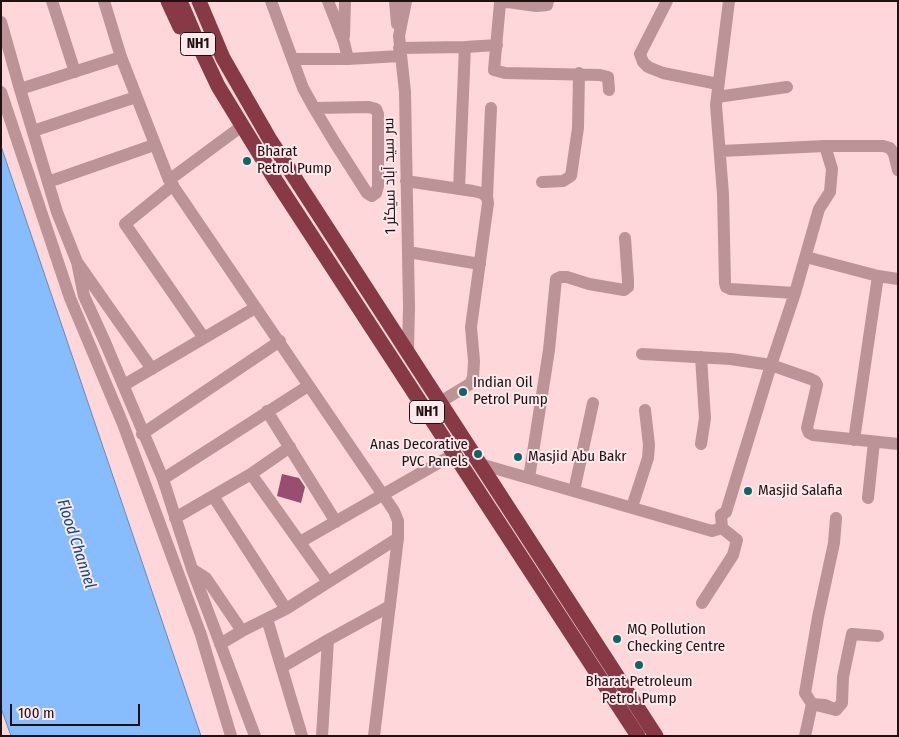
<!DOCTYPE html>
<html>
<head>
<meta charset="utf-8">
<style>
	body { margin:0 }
	#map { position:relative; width:899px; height:737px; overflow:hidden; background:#fdd7da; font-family:"Fira Sans Condensed",sans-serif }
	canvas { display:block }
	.frame { position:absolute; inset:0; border:2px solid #201012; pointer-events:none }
	.scale { position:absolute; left:10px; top:704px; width:130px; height:22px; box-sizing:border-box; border:2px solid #201012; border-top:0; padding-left:6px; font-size:15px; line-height:18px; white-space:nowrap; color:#201012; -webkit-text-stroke:4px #fde9eb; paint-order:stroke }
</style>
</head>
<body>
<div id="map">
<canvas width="899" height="737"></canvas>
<div class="frame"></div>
<div class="scale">100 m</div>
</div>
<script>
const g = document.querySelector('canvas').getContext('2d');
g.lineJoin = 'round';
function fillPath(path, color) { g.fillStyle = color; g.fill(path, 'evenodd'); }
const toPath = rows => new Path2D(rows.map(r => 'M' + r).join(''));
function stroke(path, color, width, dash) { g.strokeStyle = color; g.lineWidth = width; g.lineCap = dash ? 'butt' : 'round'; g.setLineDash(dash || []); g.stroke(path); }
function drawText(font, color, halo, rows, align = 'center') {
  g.font = font + ' "Fira Sans Condensed",Cairo,sans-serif'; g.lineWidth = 4; g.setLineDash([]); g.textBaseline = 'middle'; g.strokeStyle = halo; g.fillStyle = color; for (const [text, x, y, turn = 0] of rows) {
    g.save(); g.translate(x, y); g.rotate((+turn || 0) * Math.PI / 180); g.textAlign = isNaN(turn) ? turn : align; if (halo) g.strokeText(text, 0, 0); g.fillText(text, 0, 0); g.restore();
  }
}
const water = toPath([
	[1,146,201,736,11,736,1,708,1,146]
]);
const building = toPath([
	[282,474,299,478,305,487,301,503,277,496]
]);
const minor = toPath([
	[52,1,75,72],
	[104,1,121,57,169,180,394,511,398,521,398,538,374,736],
	[271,1,303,88,314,108,335,143,367,193,372,196,376,193,378,186,378,114,376,109,369,107,314,108],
	[328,1,344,42,348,59],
	[395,1,397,24],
	[406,1,399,36,405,92,409,307,408,350],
	[548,1,547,5,536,6,508,2,500,3,494,70,505,73,600,75,608,77,609,90],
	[667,1,640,54,643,62,648,67,663,73,718,84],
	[729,1,716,105,723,194,725,283,726,287,730,289,795,293],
	[1,22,20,89,121,57],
	[344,36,345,1],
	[399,48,465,47,497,45],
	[293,59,348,59,400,56],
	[20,89,57,212,77,262,152,369],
	[1,92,70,298,123,424,201,635,231,736],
	[717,97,787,87],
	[33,131,136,97],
	[721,151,825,146,883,146,890,148,894,154,898,170],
	[169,180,242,126],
	[406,181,473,191,482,193,487,197,488,203,471,327,474,361,473,378,470,384,440,402],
	[48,182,154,145],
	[542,182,563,181,571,176,578,128,579,73],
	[173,185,125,224,204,338],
	[459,189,465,47],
	[487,197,491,108],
	[408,252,480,264],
	[806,257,878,276,898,279],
	[77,262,84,296,105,342,163,479,192,569,255,736],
	[642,354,731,359,771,365,811,379,815,381,817,385,807,428,809,433,813,435,898,444],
	[701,357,705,418,701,444],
	[124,385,255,308],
	[267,411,336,522],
	[142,434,280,341],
	[854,440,878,276],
	[480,464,712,531,722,528],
	[251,474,328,582],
	[529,478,549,350,556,279,560,277,567,277,589,284,624,290,628,287,628,281,625,238],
	[163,479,308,386],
	[574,491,593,403],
	[213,496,286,609],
	[868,498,874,442],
	[632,507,648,458,649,445,645,410],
	[175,518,251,474,290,447],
	[836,518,834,543,818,617,805,693,812,704,825,705,836,710],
	[300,542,454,454],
	[192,569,206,578,242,631],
	[702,603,733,555,737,540,722,528,721,515,726,512,771,365,795,293,819,209,830,192,832,169,825,146],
	[267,619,302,736],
	[220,644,242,631,286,609,398,538],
	[282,667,328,640,390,606],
	[322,736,328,640],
	[805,736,812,704,836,710,842,703,843,677,852,634,878,636]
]);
const highway = toPath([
	[168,1,180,27],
	[180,1,201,50,218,86,276,181,638,736],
	[199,1,223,58,269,138,656,736]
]);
const markers = [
	[247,161,5,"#136361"],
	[463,392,5,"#136361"],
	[478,454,5,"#136361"],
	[518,457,5,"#136361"],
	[748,491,5,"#136361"],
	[617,639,5,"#136361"],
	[639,665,5,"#136361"]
];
const shields = [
	[198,44,35],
	[427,412,35]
];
const shieldNames = [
	["NH1",198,44],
	["NH1",427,412]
];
const poiNames = [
	["Bharat",257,152],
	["Petrol Pump",257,169],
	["Indian Oil",473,383],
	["Petrol Pump",473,400],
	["Anas Decorative",468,445,"right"],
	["PVC Panels",468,462,"right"],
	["Masjid Abu Bakr",528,457],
	["Masjid Salafia",758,491],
	["MQ Pollution",627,630],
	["Checking Centre",627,647],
	["Bharat Petroleum",639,682,"center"],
	["Petrol Pump",639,699,"center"]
];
const streetNames = [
	["سر سید آباد سیکٹر 1",390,176,-91]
];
const waterNames = [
	["Flood Channel",76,544,72]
];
fillPath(water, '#87bdfd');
stroke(water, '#6889b6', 1);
fillPath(building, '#994e71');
stroke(minor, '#bc9497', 12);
stroke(highway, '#873945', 15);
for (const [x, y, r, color] of markers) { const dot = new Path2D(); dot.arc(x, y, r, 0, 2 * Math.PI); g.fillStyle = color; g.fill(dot); stroke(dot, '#fde9eb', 2); }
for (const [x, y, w] of shields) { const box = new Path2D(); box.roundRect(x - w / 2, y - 11.5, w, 23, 4); g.fillStyle = '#fde9eb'; g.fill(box); stroke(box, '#201012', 1); }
drawText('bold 14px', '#201012', null, shieldNames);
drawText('15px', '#201012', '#fde9eb', poiNames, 'left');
drawText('15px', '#201012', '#fde9eb', streetNames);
drawText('italic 16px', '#124a82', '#fde9eb', waterNames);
</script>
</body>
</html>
